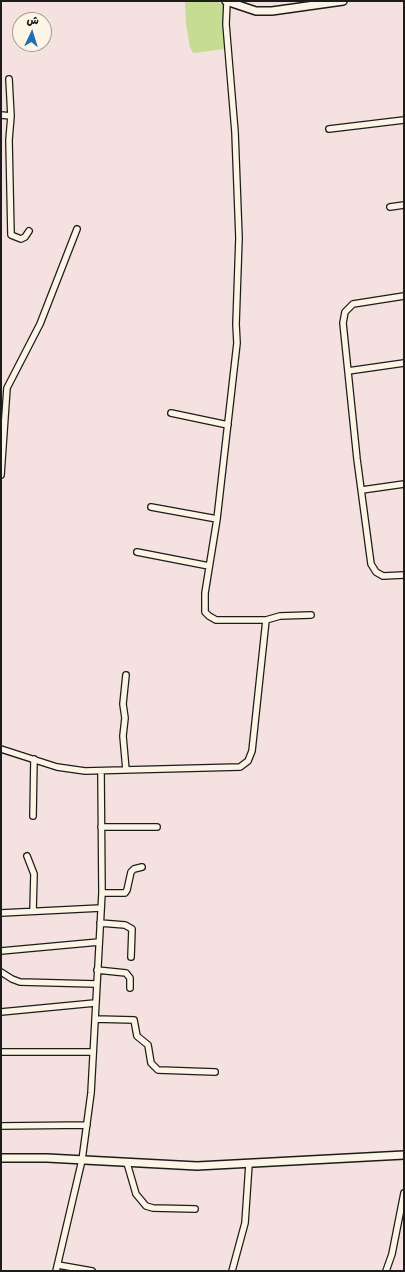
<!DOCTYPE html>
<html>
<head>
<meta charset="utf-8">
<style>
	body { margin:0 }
	#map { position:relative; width:405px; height:1272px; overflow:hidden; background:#f4e1e0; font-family:Mynerve,"Playpen Sans Arabic",sans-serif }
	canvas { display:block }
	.frame { position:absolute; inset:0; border:2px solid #1c1c1c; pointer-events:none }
	.north { position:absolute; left:12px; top:12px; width:40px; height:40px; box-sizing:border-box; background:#fcf5e5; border:1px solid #a29e95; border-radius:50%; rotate:4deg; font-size:11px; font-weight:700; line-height:16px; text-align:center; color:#1c1c1c }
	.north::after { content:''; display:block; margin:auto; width:14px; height:18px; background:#1f6fb2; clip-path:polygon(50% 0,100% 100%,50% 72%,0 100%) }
</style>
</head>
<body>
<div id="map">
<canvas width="405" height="1272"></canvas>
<div class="frame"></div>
<div class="north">ش</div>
</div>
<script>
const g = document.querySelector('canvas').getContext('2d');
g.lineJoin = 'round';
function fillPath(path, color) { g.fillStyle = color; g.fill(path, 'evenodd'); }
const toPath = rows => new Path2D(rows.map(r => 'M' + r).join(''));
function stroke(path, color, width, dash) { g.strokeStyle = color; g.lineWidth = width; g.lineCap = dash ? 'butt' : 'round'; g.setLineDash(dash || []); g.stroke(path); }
const green = toPath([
	[185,1,217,1,224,5,224,49,193,53,190,47,186,24]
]);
const minor = toPath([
	[227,2,226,24,235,132,239,238,236,324,237,343,217,519,205,593,205,612,209,616,216,620,266,620,280,616,311,615],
	[9,79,11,116],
	[1,115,11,116,9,140,11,235,21,239,25,237,29,231],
	[329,129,404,120],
	[390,207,404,205],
	[404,296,353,304,345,312,343,323,357,459,371,564,376,572,383,576,404,575],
	[348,371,404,363],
	[171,413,228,425],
	[1,475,7,388,40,324,77,229],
	[362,490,404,484],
	[151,507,217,519],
	[137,552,209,566],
	[126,675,123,704,125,718,123,736,126,770],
	[1,749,57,767,85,771,240,767,248,761,252,751,266,620],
	[33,816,34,759],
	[101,827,157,827],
	[27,856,34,874,33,911],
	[102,893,125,893,127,890,131,872,134,869,142,867],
	[1,913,101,908],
	[100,923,125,925,132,929,131,957],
	[1,951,99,942],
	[97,970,126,973,130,978,130,988],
	[1,972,12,979,20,982,96,984],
	[1,1012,95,1003],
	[95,1019,134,1020,137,1036,148,1045,151,1063,158,1070,215,1072],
	[1,1052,92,1052],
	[1,1126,87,1125],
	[127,1163,136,1194,146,1206,153,1208,195,1209],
	[58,1265,92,1271],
	[56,1271,82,1160,91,1093,102,893,101,772],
	[232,1271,245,1223,249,1164],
	[386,1271,392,1254,404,1193]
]);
const tertiary = toPath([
	[1,1158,47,1158,197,1166,404,1155]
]);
const secondary = toPath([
	[226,1,256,11,272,11,343,1]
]);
fillPath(green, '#c6dc92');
stroke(minor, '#1c1c1c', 8);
stroke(tertiary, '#1c1c1c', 10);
stroke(secondary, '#1c1c1c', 10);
stroke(minor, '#fcf5e5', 5.5);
stroke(tertiary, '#fcf5e5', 7);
stroke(secondary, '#fcf5e5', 7);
</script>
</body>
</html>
